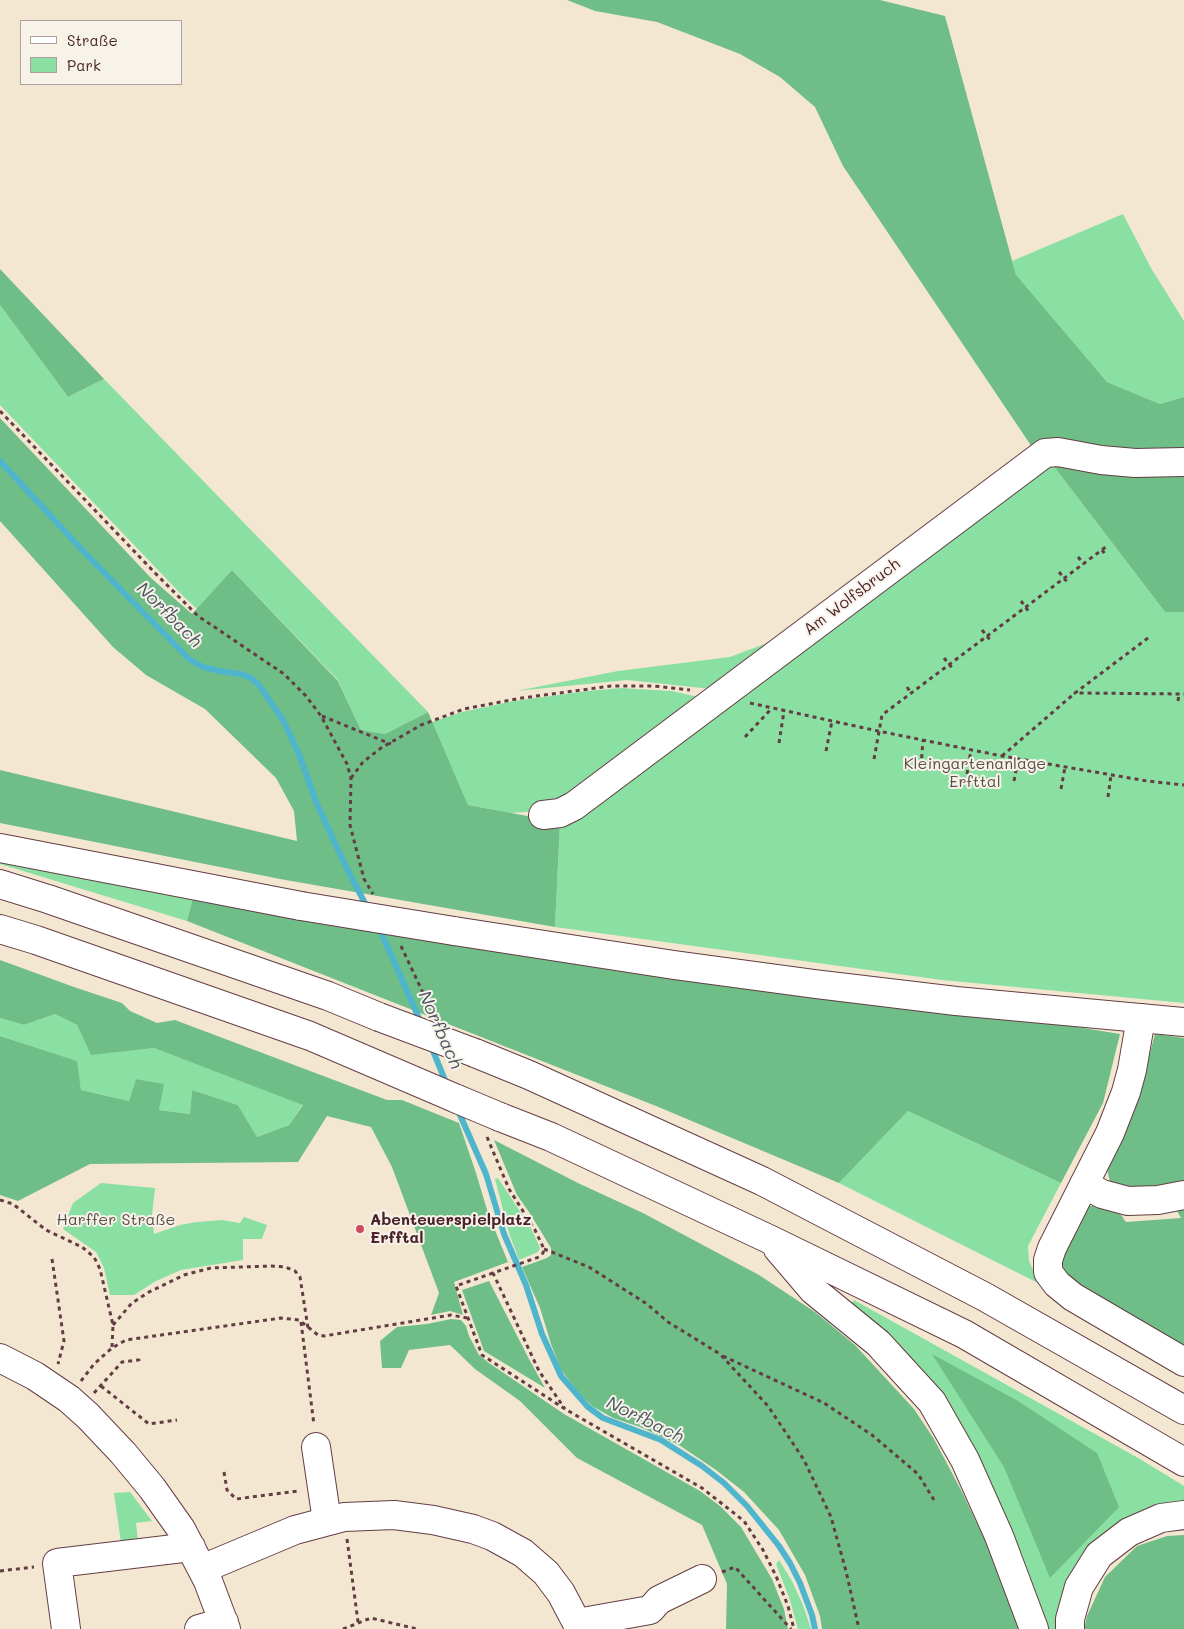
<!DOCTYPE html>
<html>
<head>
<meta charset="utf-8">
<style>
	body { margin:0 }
	#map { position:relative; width:1184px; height:1629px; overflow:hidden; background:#f4e7d2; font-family:Mali,sans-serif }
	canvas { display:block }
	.legend { position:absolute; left:20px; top:20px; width:162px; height:65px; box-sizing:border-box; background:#f7f3e8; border:1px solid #b29e9c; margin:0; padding:6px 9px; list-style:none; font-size:15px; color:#4a1f2b }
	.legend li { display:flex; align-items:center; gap:10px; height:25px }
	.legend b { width:25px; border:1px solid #b29e9c }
</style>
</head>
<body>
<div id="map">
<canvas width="1184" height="1629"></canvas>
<ul class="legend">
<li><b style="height:6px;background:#fff"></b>Straße</li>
<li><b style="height:14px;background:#8adfa2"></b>Park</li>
</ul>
</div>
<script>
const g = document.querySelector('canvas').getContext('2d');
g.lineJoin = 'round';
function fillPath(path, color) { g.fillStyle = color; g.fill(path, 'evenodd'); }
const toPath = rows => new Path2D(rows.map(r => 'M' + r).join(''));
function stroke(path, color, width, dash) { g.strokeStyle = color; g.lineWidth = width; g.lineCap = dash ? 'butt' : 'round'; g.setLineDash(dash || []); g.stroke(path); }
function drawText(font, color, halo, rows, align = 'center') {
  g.font = font + ' Mali,sans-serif'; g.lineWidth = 4; g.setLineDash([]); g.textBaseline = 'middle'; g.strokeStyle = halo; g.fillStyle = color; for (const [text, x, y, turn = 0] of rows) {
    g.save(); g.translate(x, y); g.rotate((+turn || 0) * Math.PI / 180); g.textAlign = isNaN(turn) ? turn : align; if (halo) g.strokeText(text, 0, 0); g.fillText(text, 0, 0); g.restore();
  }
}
const green = toPath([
	[1123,214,1151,268,1184,321,1184,397,1160,404,1107,382,1016,276,1012,261],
	[0,305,68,397,104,379,428,712,385,734,361,730,338,680,232,570,197,609,180,593,0,405],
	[1049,460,1165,612,1184,612,1184,1003,942,980,555,927,560,822],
	[775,640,721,690,627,680,516,691,618,671,730,657],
	[621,688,672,691,707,699,553,810,511,813,468,805,432,722,462,712,514,701,587,691],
	[0,855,194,894,187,921,0,864],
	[55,1014,77,1025,91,1054,154,1048,303,1104,289,1125,257,1137,238,1105,192,1090,190,1114,159,1110,163,1084,136,1079,129,1101,81,1090,76,1061,0,1036,0,1018,24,1025],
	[908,1111,1061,1183,1028,1246,1029,1261,1035,1274,1046,1287,839,1183],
	[498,1178,531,1228,540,1248,538,1252,519,1260,509,1233,495,1179],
	[101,1183,155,1188,152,1215,154,1234,180,1225,197,1222,222,1220,240,1223,244,1217,267,1225,262,1239,243,1239,243,1260,181,1270,156,1281,134,1295,110,1295,104,1268,96,1252,63,1229,73,1203],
	[854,1300,1140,1459,1184,1486,1184,1505,1136,1519,1064,1629,1048,1629,1018,1550,851,1304],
	[130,1492,152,1521,136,1523,138,1541,121,1543,114,1493],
	[779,1560,792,1581,803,1605,811,1629,798,1629,789,1597,776,1564]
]);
const forest = toPath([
	[567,0,880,0,945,16,1016,275,1107,382,1160,404,1184,397,1184,455,1036,453,843,166,815,107,780,77,740,54,657,22,595,11],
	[0,269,104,379,68,397,0,305],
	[0,418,151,578,192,614,232,570,338,681,361,730,385,734,428,712,468,805,560,822,555,927,280,879,0,823,0,770,297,841,294,811,276,778,205,709,146,675,113,647,0,521],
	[1049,460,1184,465,1184,612,1165,612],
	[194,894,1041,1021,1120,1034,1103,1103,1061,1183,908,1111,839,1183,656,1106,187,921],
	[0,960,74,987,122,1003,130,1011,157,1023,175,1020,387,1100,402,1100,459,1123,476,1173,488,1213,508,1262,454,1282,463,1315,450,1311,431,1315,439,1293,392,1167,371,1127,327,1116,298,1162,90,1164,18,1201,0,1195,0,1036,77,1061,81,1090,129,1101,136,1079,164,1084,159,1110,190,1114,192,1090,238,1105,257,1137,289,1125,303,1105,154,1048,91,1055,77,1025,55,1014,24,1025,0,1018],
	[1155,1034,1184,1038,1184,1187,1146,1195,1111,1186,1107,1169,1139,1093],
	[494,1140,580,1184,643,1213,759,1275,815,1312,855,1345,914,1409,934,1439,962,1492,996,1564,1023,1629,822,1629,820,1616,805,1575,779,1530,744,1492,716,1470,679,1445,640,1427,613,1418,592,1406,577,1391,561,1370,551,1344,540,1308,522,1267,547,1258,551,1255,551,1248,529,1212,517,1195],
	[1184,1198,1184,1356,1072,1290,1059,1261,1086,1207,1098,1204,1114,1205,1126,1222,1181,1218,1172,1202],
	[489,1281,529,1359,545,1388,484,1351,462,1290],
	[451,1319,461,1320,466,1326,469,1336,479,1355,489,1363,564,1414,700,1491,720,1506,741,1527,772,1579,784,1609,788,1629,726,1629,727,1584,702,1525,577,1458,520,1401,475,1369,450,1345,409,1350,401,1368,382,1368,380,1341,397,1327,427,1324],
	[932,1354,1018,1401,1097,1453,1119,1507,1050,1578,1004,1467],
	[1184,1535,1184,1629,1084,1629,1087,1616,1105,1577,1137,1546,1167,1536]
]);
const stream = toPath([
	[0,461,84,552,189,659,203,667,219,671,241,674,251,678,259,685,283,720,299,754,316,802,346,867,368,909],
	[378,927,389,950,421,1023],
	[431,1046,447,1085],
	[457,1108,486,1174,504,1234,526,1285,542,1334,561,1376,588,1407,603,1418,661,1440,702,1466,724,1483,747,1506,779,1546,790,1563,800,1583,812,1615,815,1629]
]);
const path = toPath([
	[0,411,156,574,198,616,284,674,306,696,321,716,347,764,351,778,350,825,364,879,373,894],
	[1102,550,1105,554],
	[1078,557,1084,564],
	[1059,572,1068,583],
	[1021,601,1029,612],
	[982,630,991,641],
	[1148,638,1075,693,1184,694],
	[944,658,953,669],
	[907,687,911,693],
	[1178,701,1179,694],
	[750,703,878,731,1002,756,1147,781,1184,785],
	[322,716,391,744],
	[745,737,772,708],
	[779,743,784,711],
	[826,751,832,721],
	[1002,756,1075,693],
	[874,759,882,715,1107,546],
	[921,766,923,740],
	[967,774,971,750],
	[351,778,363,762,381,748,421,725,464,709,522,698,611,686,654,686,690,690],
	[1014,781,1018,759],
	[1061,789,1065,767],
	[1108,797,1111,775],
	[401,946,432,1012],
	[487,1137,509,1189,535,1230,544,1249,543,1253,539,1257,493,1273,539,1371,565,1409],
	[0,1200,13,1204,46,1230,82,1247,94,1257,100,1269,113,1325,112,1347],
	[544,1249,589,1267,647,1304,668,1322,720,1354,768,1406,804,1460,831,1517,846,1571,859,1629],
	[52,1259,64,1341,58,1364],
	[493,1273,456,1286,482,1355,565,1409,702,1488,744,1521,763,1550,776,1576,788,1606,794,1629],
	[301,1322,314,1425],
	[113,1325,132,1303,149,1292,184,1275,211,1268,271,1266,285,1267,295,1271,300,1277,308,1328],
	[723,1356,824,1403,872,1435,918,1474,934,1500],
	[81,1381,94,1364,112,1348,126,1340,281,1318,299,1320,318,1335,324,1336,451,1315,467,1318],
	[101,1386,149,1424,177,1420],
	[94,1393,122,1362,139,1360,140,1363],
	[224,1472,227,1490,236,1499,299,1491],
	[347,1539,358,1622],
	[0,1571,34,1567],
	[722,1572,735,1567,791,1629],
	[343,1629,371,1618,417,1629]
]);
const minor = toPath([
	[543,815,560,813,574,806,1045,453,1058,452,1101,460,1135,463,1184,462],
	[1141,1018,1132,1070,1126,1092,1110,1133,1052,1248,1048,1260,1048,1272,1057,1284,1073,1297,1184,1362],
	[1084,1184,1102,1194,1128,1201,1158,1200,1184,1195],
	[0,1358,35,1376,69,1399,88,1416,123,1453,152,1488,181,1529,208,1581,226,1629],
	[316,1447,327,1521],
	[202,1569,295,1530,344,1517,394,1515,433,1520,473,1529,492,1536,523,1553,546,1573,561,1593,580,1629],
	[577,1623,650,1610,659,1600,702,1579],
	[66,1629,57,1563,191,1547],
	[199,1629,224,1622]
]);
const highway = toPath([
	[0,848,301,906],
	[0,884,48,899,328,996,379,1017],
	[0,929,36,940,310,1036,457,1099],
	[454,931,674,965,815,984,956,1001,1184,1022],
	[475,1053,529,1075,762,1181,985,1297,1184,1410],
	[500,1117,551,1137,771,1240,964,1334,1184,1462],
	[778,1249,813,1290,878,1343,932,1402,965,1460,999,1536,1034,1629],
	[1070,1629,1070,1619,1079,1587,1099,1555,1129,1532,1161,1518,1184,1515]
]);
const highwayBridge = toPath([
	[301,906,454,931],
	[379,1017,475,1053],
	[457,1099,500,1117]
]);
const markers = [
	[360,1229,5,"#d1495b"]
];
const streetNames = [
	["Am Wolfsbruch",852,597,-37]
];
const parkNames = [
	["Kleingartenanlage",975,764],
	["Erfttal",975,782],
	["Harffer Straße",116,1220]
];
const poiNames = [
	["Abenteuerspielplatz",370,1220],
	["Erfftal",370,1238]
];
const waterNames = [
	["Norfbach",169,615,45],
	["Norfbach",440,1030,66],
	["Norfbach",645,1420,26]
];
fillPath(green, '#8adfa2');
fillPath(forest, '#6fbe88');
stroke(stream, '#4eb5cc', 6);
stroke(minor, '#643d44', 30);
stroke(highway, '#643d44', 30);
stroke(path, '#643d44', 3, [4, 4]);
stroke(minor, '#fff', 28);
stroke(highway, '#fff', 28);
stroke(highwayBridge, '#643d44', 30, []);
stroke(highwayBridge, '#fff', 28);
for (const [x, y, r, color] of markers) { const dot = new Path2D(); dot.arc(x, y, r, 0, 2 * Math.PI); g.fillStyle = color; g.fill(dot); stroke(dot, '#f7f3e8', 2); }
drawText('16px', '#4a1f2b', '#f7f3e8', streetNames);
drawText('16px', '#5a4f49', '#f7f3e8', parkNames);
drawText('bold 16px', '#4a1f2b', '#f7f3e8', poiNames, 'left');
drawText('italic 18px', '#4b5463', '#f7f3e8', waterNames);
</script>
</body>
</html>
